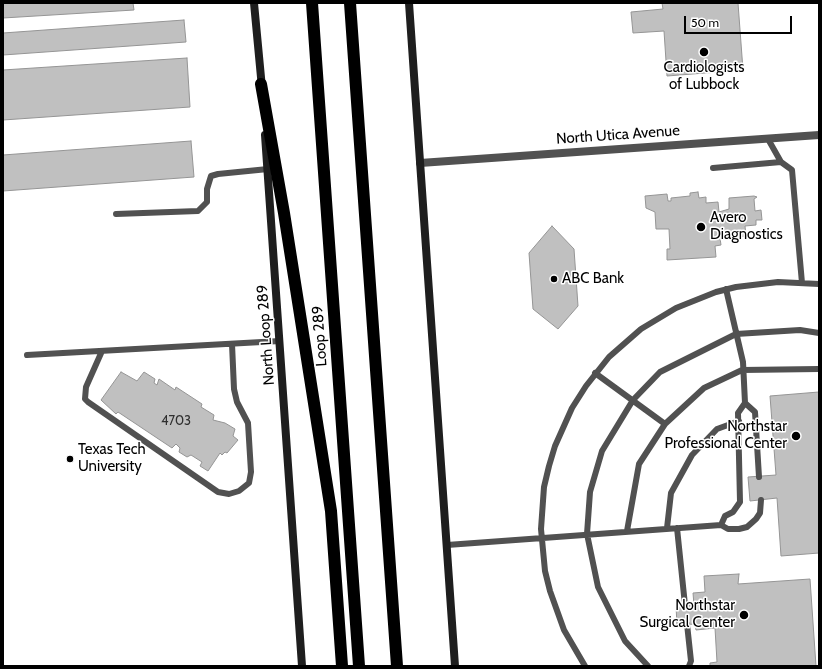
<!DOCTYPE html>
<html>
<head>
<meta charset="utf-8">
<style>
	body { margin:0 }
	#map { position:relative; width:822px; height:669px; overflow:hidden; background:#fff; font-family:Cabin,sans-serif }
	canvas { display:block }
	.frame { position:absolute; inset:0; border:4px solid #000; pointer-events:none }
	.scale { position:absolute; left:684px; top:16px; width:108px; height:18px; box-sizing:border-box; border:2px solid #000; border-top:0; padding-left:5px; font-size:12px; line-height:14px; white-space:nowrap; color:#000; -webkit-text-stroke:3px #fff; paint-order:stroke }
</style>
</head>
<body>
<div id="map">
<canvas width="822" height="669"></canvas>
<div class="frame"></div>
<div class="scale">50 m</div>
</div>
<script>
const g = document.querySelector('canvas').getContext('2d');
g.lineJoin = 'round';
function fillPath(path, color) { g.fillStyle = color; g.fill(path, 'evenodd'); }
const toPath = rows => new Path2D(rows.map(r => 'M' + r).join(''));
function stroke(path, color, width, dash) { g.strokeStyle = color; g.lineWidth = width; g.lineCap = dash ? 'butt' : 'round'; g.setLineDash(dash || []); g.stroke(path); }
function drawText(font, color, halo, rows, align = 'center') {
  g.font = font + ' Cabin,sans-serif'; g.lineWidth = 3; g.setLineDash([]); g.textBaseline = 'middle'; g.strokeStyle = halo; g.fillStyle = color; for (const [text, x, y, turn = 0] of rows) {
    g.save(); g.translate(x, y); g.rotate((+turn || 0) * Math.PI / 180); g.textAlign = isNaN(turn) ? turn : align; if (halo) g.strokeText(text, 0, 0); g.fillText(text, 0, 0); g.restore();
  }
}
const building = toPath([
	[3,3,133,3,134,10,3,18,3,3],
	[662,3,738,3,743,70,667,76,664,31,633,33,631,12,663,9,662,3],
	[184,20,186,42,3,55,3,33,184,20],
	[187,58,190,107,3,120,3,70,187,58],
	[191,141,194,177,3,191,3,155,191,141],
	[698,192,699,198,706,197,706,203,718,202,719,212,729,209,729,198,754,196,757,197,754,199,755,211,761,210,762,220,756,220,756,225,745,226,746,236,720,238,721,245,715,246,716,257,667,260,667,249,670,249,669,229,656,229,655,212,646,208,645,196,667,194,668,201,671,201,671,198,690,196,690,193,698,192],
	[552,226,574,249,578,306,558,329,533,309,529,253,552,226],
	[121,372,137,381,144,372,155,379,154,383,157,385,159,379,175,390,176,387,202,404,201,407,214,415,213,420,225,423,235,429,233,436,238,440,227,453,225,452,222,455,220,453,208,471,200,466,202,462,191,455,187,457,179,452,180,448,176,444,172,448,118,412,116,414,101,400,121,372],
	[819,392,819,553,781,556,777,498,750,501,748,477,776,475,770,396,819,392],
	[739,574,738,584,810,579,816,666,710,666,710,663,717,662,715,628,696,630,695,624,677,625,676,606,694,605,693,593,705,592,704,576,739,574]
]);
const service = toPath([
	[768,139,781,162,792,170,802,283],
	[713,168,781,162],
	[116,214,198,211,207,202,207,189,211,176,218,174,268,169],
	[726,289,743,362,745,403,755,412,759,477],
	[102,351,86,387,85,399,88,402,218,492,229,494,239,491,249,483,251,472,248,423,237,402,234,389,232,344],
	[27,355,280,341],
	[595,373,665,424],
	[721,525,725,516,733,512,740,502,738,413,745,403],
	[667,528,671,493,692,455,717,429,739,421],
	[677,528,685,605],
	[627,531,639,464,665,424,704,388,742,370,819,369],
	[447,545,721,525,728,529,739,529,747,527,756,519,760,513,761,500],
	[687,624,691,661,689,666],
	[585,666,564,630,550,591,545,571,541,529,544,487,549,466,555,446,572,408,586,386,609,357,641,329,676,308,716,292,736,287,778,282,819,284],
	[648,666,625,641,598,587,587,534,590,492,602,451,633,400,660,372,736,334,800,330,819,333]
]);
const minor = toPath([
	[420,163,819,135]
]);
const secondary = toPath([
	[254,3,262,88],
	[409,3,455,666],
	[265,135,302,666]
]);
const motorway = toPath([
	[312,3,359,666],
	[350,3,397,666],
	[261,84,284,213,331,511,342,666]
]);
const markers = [
	[704,52,5,"#000"],
	[701,227,5,"#000"],
	[554,279,4,"#000"],
	[796,436,5,"#000"],
	[70,459,4,"#000"],
	[744,615,5,"#000"]
];
const numberNames = [
	["4703",176,421]
];
const poiNames = [
	["Cardiologists",704,68,"center"],
	["of Lubbock",704,85,"center"],
	["Avero",710,218],
	["Diagnostics",710,235],
	["ABC Bank",562,279],
	["Northstar",787,427,"right"],
	["Professional Center",787,444,"right"],
	["Texas Tech",78,450],
	["University",78,467],
	["Northstar",735,606,"right"],
	["Surgical Center",735,623,"right"]
];
const streetNames = [
	["North Utica Avenue",618,135,-4],
	["North Loop 289",266,335,-94],
	["Loop 289",320,336,-94]
];
fillPath(building, '#c0c0c0');
stroke(building, '#959595', 1);
stroke(service, '#515151', 6);
stroke(minor, '#515151', 8);
stroke(secondary, '#1e1e1e', 8);
stroke(motorway, '#000', 12);
for (const [x, y, r, color] of markers) { const dot = new Path2D(); dot.arc(x, y, r, 0, 2 * Math.PI); g.fillStyle = color; g.fill(dot); stroke(dot, '#fff', 1.5); }
drawText('13px', '#303030', null, numberNames);
drawText('15px', '#000', '#fff', poiNames, 'left');
drawText('15px', '#000', '#fff', streetNames);
</script>
</body>
</html>
